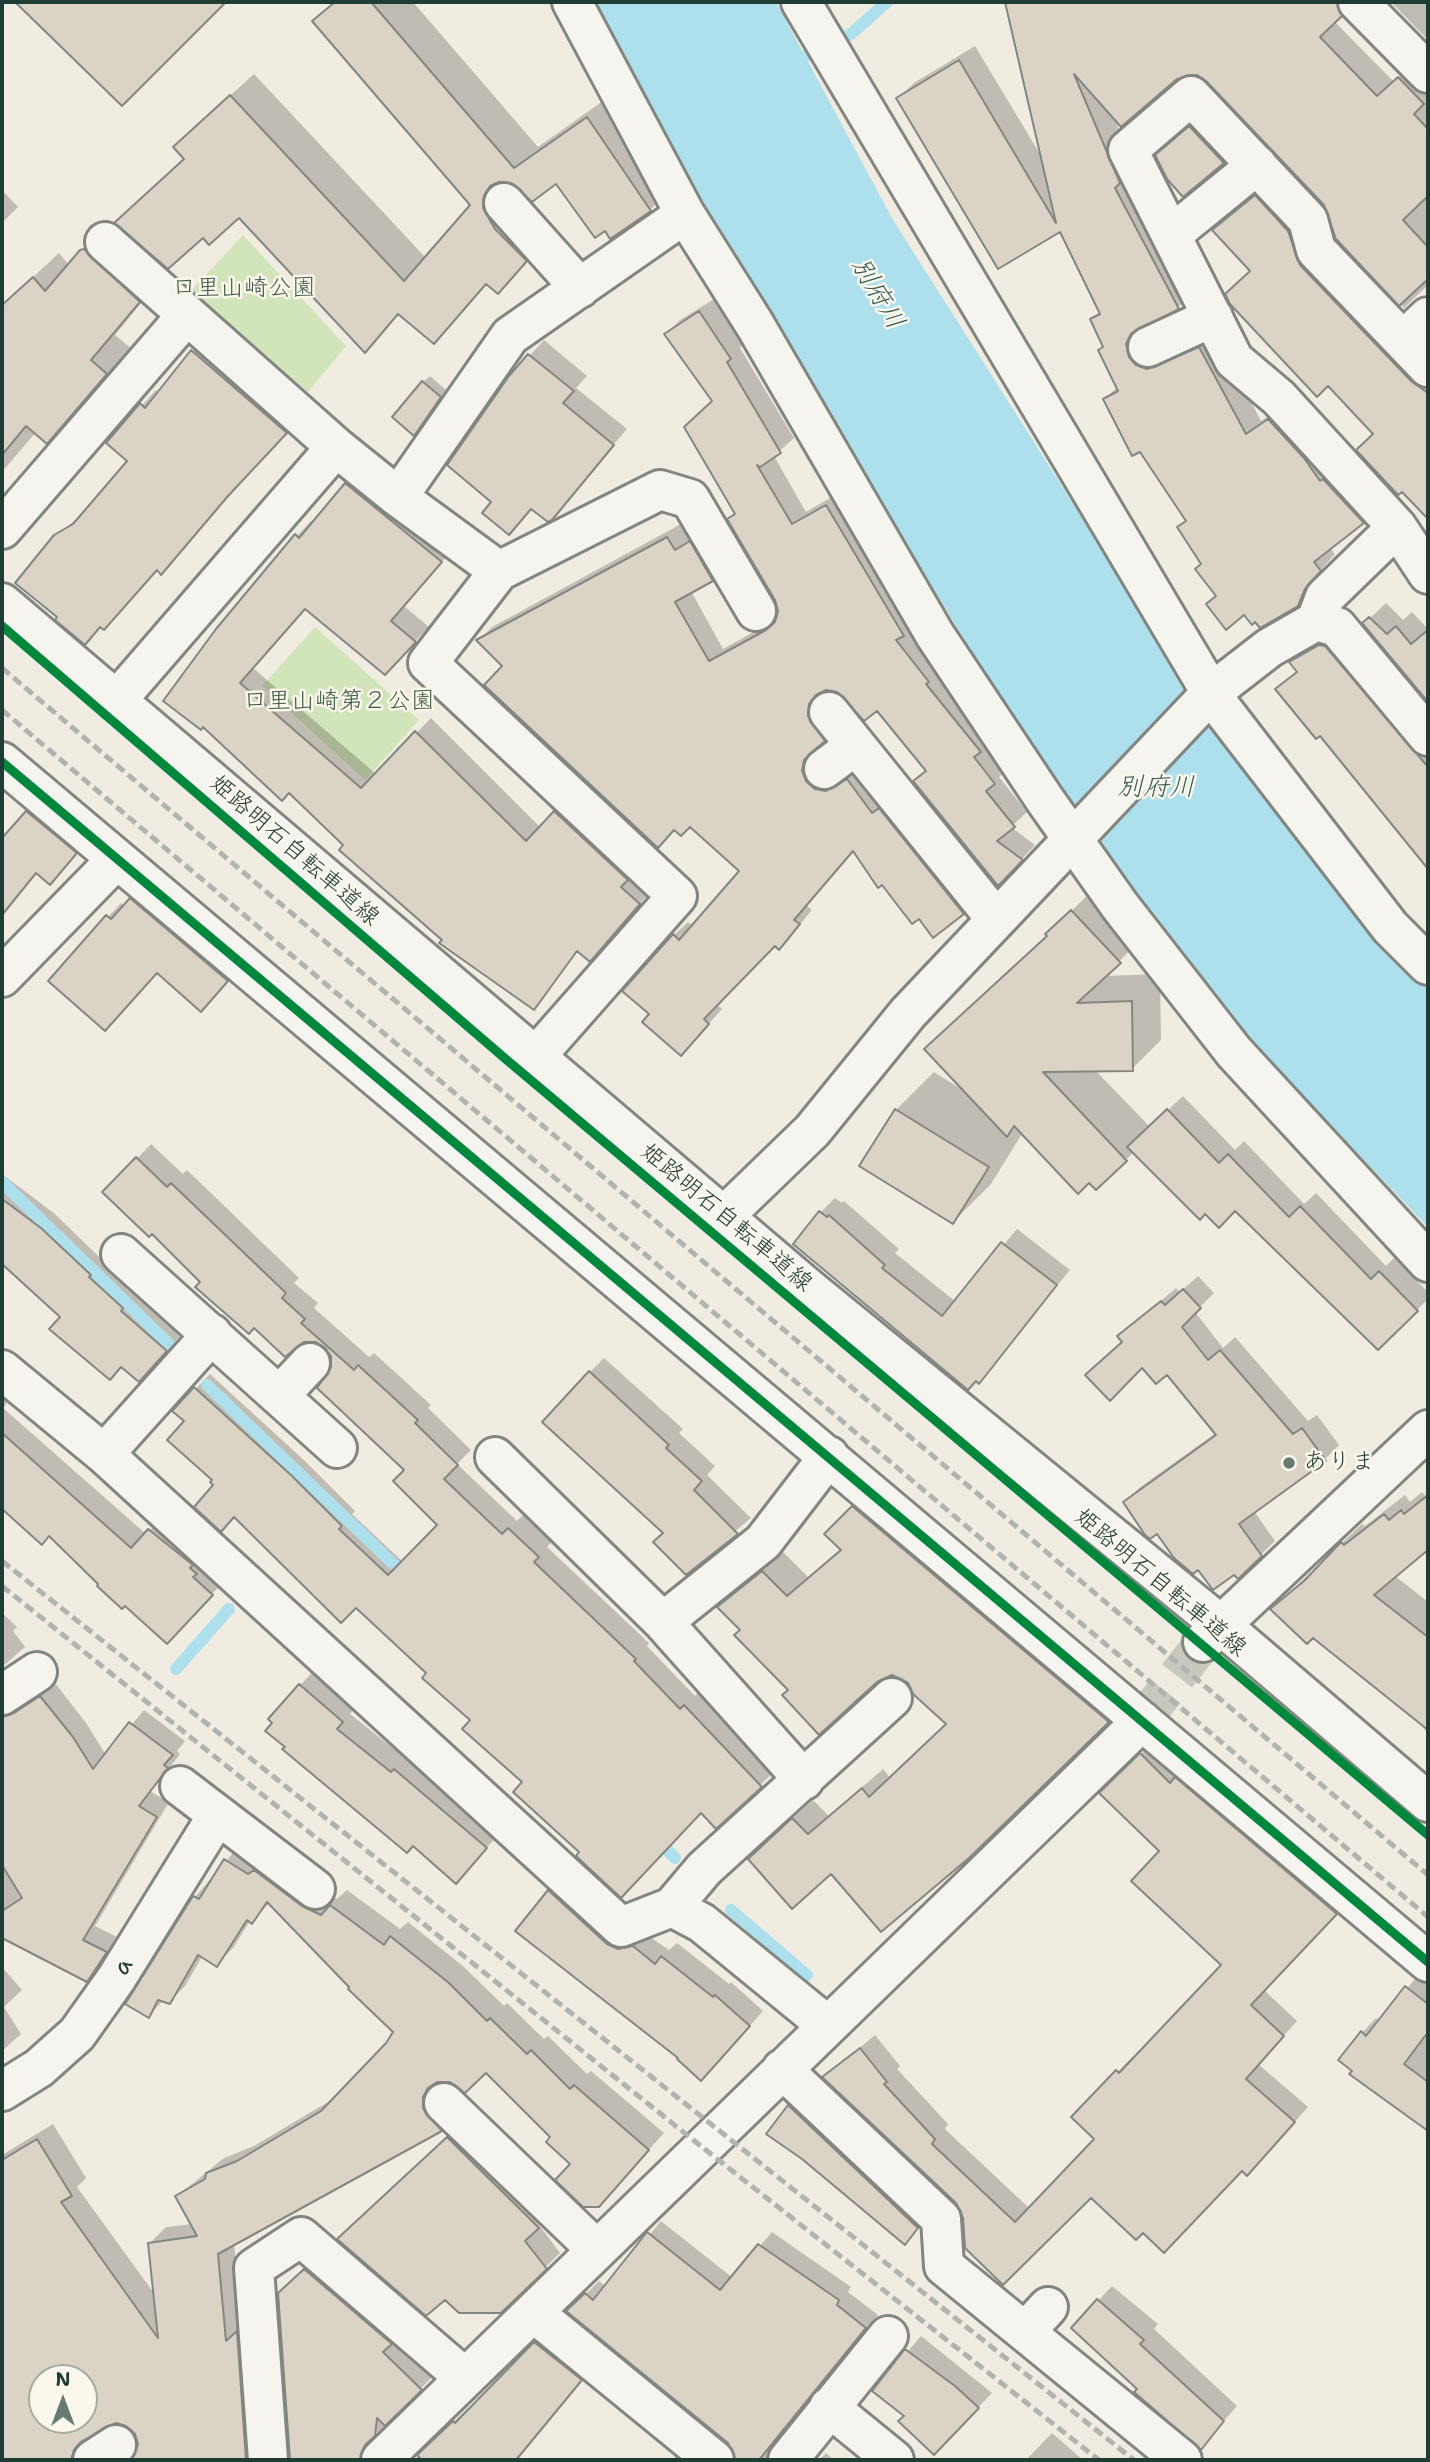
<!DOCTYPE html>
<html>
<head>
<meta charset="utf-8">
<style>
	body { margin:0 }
	#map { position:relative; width:1430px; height:2462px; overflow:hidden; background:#f1ece2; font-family:"Shantell Sans",sans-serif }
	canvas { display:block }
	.frame { position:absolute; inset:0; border:4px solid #1f3d34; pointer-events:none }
	.north { position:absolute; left:28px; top:2364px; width:70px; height:70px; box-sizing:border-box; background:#fbf7ec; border:2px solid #a3ada2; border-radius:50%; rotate:0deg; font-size:19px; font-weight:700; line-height:28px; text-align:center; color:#1f3d34 }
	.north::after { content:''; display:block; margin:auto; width:24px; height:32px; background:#687a71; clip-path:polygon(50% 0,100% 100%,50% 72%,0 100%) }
</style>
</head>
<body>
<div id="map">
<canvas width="1430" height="2462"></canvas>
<div class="frame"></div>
<div class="north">N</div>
</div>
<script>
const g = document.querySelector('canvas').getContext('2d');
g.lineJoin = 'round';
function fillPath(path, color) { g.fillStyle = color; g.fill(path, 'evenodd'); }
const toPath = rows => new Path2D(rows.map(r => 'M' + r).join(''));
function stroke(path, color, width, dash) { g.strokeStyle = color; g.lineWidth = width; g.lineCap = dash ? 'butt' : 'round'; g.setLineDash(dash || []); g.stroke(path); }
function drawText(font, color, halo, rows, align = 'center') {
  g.font = font + ' "Shantell Sans","Klee One",sans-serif'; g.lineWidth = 5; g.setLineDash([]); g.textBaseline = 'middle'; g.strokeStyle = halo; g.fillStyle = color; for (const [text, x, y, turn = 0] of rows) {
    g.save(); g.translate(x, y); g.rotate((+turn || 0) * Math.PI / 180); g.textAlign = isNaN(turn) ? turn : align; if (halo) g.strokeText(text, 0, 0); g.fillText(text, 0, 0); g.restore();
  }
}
const green = toPath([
	[243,235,346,346,308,392,191,291],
	[315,627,419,720,365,780,262,686]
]);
const water = toPath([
	[590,2,776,2,893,220,1204,710,1428,979,1428,1227,1248,1039,1079,828,746,281]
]);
const shadow = toPath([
	[48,2,113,2,144,28,157,13,145,2,224,2,122,104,33,17],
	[334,2,413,2,538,147,610,96,672,187,650,210,611,237,557,182,505,180,505,185,548,238,498,292,487,283,433,341,400,313,365,350,239,216,203,236,116,223,185,158,198,125,254,74,426,258,473,205,314,21],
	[1007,2,1354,2,1334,21,1394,82,1416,61,1428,71,1428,285,1404,308,1337,238,1325,204,1208,79,1197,73,1177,77,1114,118,1193,292,1178,307,1141,328,1143,341,1215,333,1261,421,1285,405,1378,506,1330,548,1335,554,1320,571,1313,589,1297,605,1244,613,1218,595,1203,564,1179,527,1187,519,1105,399,1117,387,1105,346,1092,319,1101,311,1061,230,898,98,914,83,975,46,1043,159],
	[1391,2,1428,2,1428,40],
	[1204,114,1237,149,1183,194,1171,142],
	[1271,181,1428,368,1428,516,1402,490,1375,433,1251,271,1215,230],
	[2,190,18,207,2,223],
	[107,225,163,276,115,335,131,348,46,442,36,432,2,472,2,306,59,253,69,265],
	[714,299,743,344,740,348,794,438,774,456,806,512,840,492,1007,769,999,777,1027,812,1011,827,1035,845,998,884,927,770,878,708,837,690,822,690,821,702,837,726,817,746,815,756,861,767,976,899,963,912,919,917,854,849,806,905,812,910,793,933,779,947,775,944,716,1004,722,1009,694,1040,674,935,688,922,693,926,742,871,479,640,492,627,681,524,689,538,704,529,725,565,712,579,691,591,723,649,777,619,780,612,776,599,729,519,736,512,714,401,666,334,680,320],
	[206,337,300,418,161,572,56,536,85,512,130,461,108,443,156,390,159,393],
	[544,340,587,376,576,388,627,429,562,505,533,507,509,533,510,377],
	[430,376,446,390,414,434,423,382],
	[361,469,455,547,404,606,429,627,384,673,306,608,253,668,376,774,431,718,541,828,570,798,653,889,604,945,579,950,534,1008,467,960,465,962,371,879,373,877,346,845,290,791,203,725,297,536,311,521,314,524],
	[1386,603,1403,620,1412,612,1428,629,1428,700,1365,623],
	[1336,630,1428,736,1428,867,1320,733,1277,690,1298,670,1291,662,1306,647],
	[42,797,90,838,64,868,37,872,2,912,2,841],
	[1100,883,1148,933,1104,976,1160,974,1161,1040,1132,1069,1095,1070,1150,1127,1183,1096,1235,1150,1244,1141,1304,1204,1316,1193,1386,1266,1394,1258,1428,1292,1428,1299,1378,1348,1235,1209,1134,1152,1096,1188,1023,1132,991,1184,953,1222,896,1110,934,1072,966,1092,1048,934],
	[145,886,240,967,214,996,158,972,50,980,121,903,125,907],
	[151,1144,183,1174,187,1170,299,1278,294,1283,318,1303,314,1308,369,1357,374,1353,431,1405,428,1408,471,1450,457,1464,517,1521,523,1515,551,1542,547,1547,649,1643,647,1646,695,1696,699,1692,775,1771,716,1826,701,1811,582,1852,472,1720,429,1673,356,1606,216,1485,186,1421,174,1411,210,1374,306,1462,355,1511,352,1514,403,1562,439,1525,407,1470,333,1368,332,1356,327,1346,203,1282,152,1232,105,1192],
	[2,1174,55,1214,180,1336,153,1366,62,1317,2,1265],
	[835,1198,842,1203,844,1201,899,1249,895,1253,956,1302,1017,1229,1070,1270,979,1381,821,1212],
	[1198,1276,1214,1293,1195,1312,1223,1348,1235,1337,1308,1421,1317,1415,1339,1445,1325,1459,1254,1511,1275,1541,1238,1577,1234,1573,1199,1568,1125,1502,1139,1488,1217,1432,1167,1373,1119,1336,1176,1288,1180,1292],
	[604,1358,683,1429,679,1433,715,1466,707,1475,751,1518,686,1573,590,1372],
	[2,1385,13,1395,3,1408,146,1534,163,1517,225,1580,181,1628,101,1584,50,1535,42,1542,2,1506],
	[873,1487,1128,1701,968,1857,831,1872,770,1839,813,1800,829,1816,883,1769,890,1778,948,1723,909,1682,892,1673,790,1690,742,1629,720,1607,783,1552,808,1577,842,1548,826,1534],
	[1422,1492,1425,1496,1428,1493,1428,1549,1395,1576,1428,1602,1428,1733,1424,1729,1427,1726,1313,1636,1272,1609,1362,1524,1365,1526,1405,1495,1410,1502],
	[2,1613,17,1627,13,1631,25,1647,2,1667],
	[314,1671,356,1707,350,1714,407,1759,410,1755,500,1833,456,1881,300,1685],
	[55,1683,86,1723,106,1755,144,1710,185,1741,177,1751,180,1754,151,1792,169,1802,95,1926,119,1938,87,1979,2,1935,2,1697,17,1704,29,1700],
	[1155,1740,1350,1899,1264,1990,1297,2021,1258,2064,1308,2107,1261,2159,1143,2231,1091,2196,1003,2283,957,2202,825,2077,875,2035,900,2066,897,2069,948,2124,945,2129,1030,2209,1096,2139,1074,2117,1132,2057,1134,2060,1223,1965,1162,1851,1102,1793],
	[241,1844,337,1899,347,1890,400,1929,408,1922,464,1967,504,2006,507,2003,544,2039,548,2036,587,2074,591,2071,664,2133,614,2188,572,2164,553,2137,486,2070,450,2080,438,2080,438,2092,457,2114,441,2130,234,2243,242,2328,263,2460,123,2460,138,2452,140,2443,136,2433,127,2424,114,2421,88,2436,86,2443,95,2460,2,2460,2,2155,53,2124,86,2178,77,2187,156,2296,150,2243,166,2227,192,2224,177,2196,224,2158,254,2146,338,2096,388,2044,395,2032,270,1903,250,1921,233,1948,217,1964,203,1955,185,1986,169,2002,164,2000,149,2015,128,2003,195,1897],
	[42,2378,84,2378,84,2420,42,2420],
	[563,1877,669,1950,677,1943,729,1984,731,1982,763,2011,715,2065,681,2057,518,1931],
	[2,1967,22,1990,4,2007,21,2034,2,2051],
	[1420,1973,1428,1979,1428,2130,1352,2074,1362,2033,1376,2018,1380,2021],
	[802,2093,931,2213,905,2243,803,2158,769,2134],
	[463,2123,552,2213,539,2225,560,2253,500,2311,354,2225],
	[661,2221,733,2278,772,2232,851,2287,848,2292,878,2315,783,2432,779,2442,784,2460,737,2460,736,2451,729,2442,569,2311,599,2281,606,2287],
	[319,2256,434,2375,373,2438,373,2451,379,2460,290,2460,280,2294],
	[1112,2286,1158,2324,1154,2329,1237,2406,1201,2447,1139,2389,1098,2301],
	[550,2329,594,2366,515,2460,414,2460,468,2408,470,2410],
	[921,2336,992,2393,934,2453,906,2416,874,2391],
	[1052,2433,1083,2460,1026,2460],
	[688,2444,708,2460,672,2460],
	[826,2453,834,2460,819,2460]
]);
const stream = toPath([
	[791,63,851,34,887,2],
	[2,1182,169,1344],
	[207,1385,407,1577],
	[176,1669,229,1609],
	[656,1838,675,1858],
	[731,1910,807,1975]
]);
const building = toPath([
	[15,2,226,2,122,106,15,2],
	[335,2,371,2,514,168,587,117,651,211,610,239,605,231,595,238,556,184,532,202,511,183,499,182,490,186,484,196,483,208,495,229,527,261,498,294,486,284,434,344,398,314,365,353,239,218,209,245,203,238,168,269,114,223,184,159,173,147,230,95,404,281,470,205,312,21,335,2],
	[1005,2,1337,2,1342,16,1320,37,1377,96,1398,77,1424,104,1414,114,1428,129,1428,196,1403,220,1428,247,1428,279,1399,306,1336,239,1324,205,1206,81,1197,75,1177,79,1121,127,1074,74,1120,183,1115,188,1179,309,1131,334,1126,344,1129,357,1136,365,1147,369,1199,347,1246,434,1268,419,1304,458,1320,481,1323,479,1364,523,1314,562,1321,571,1305,589,1298,606,1260,628,1255,622,1252,625,1244,615,1226,630,1206,604,1216,596,1195,569,1201,564,1177,527,1186,521,1140,452,1132,456,1103,399,1118,391,1098,350,1103,347,1090,319,1100,314,1060,232,998,269,896,98,959,60,1056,223,1005,2],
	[1189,126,1224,163,1183,197,1167,179,1155,155,1189,126],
	[1255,195,1288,231,1300,265,1412,382,1428,393,1428,519,1402,492,1398,495,1356,450,1373,434,1328,386,1317,397,1230,304,1225,294,1250,271,1212,230,1255,195],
	[84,249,140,302,91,360,107,374,47,444,26,426,2,455,2,305,33,277,45,291,80,250,84,249],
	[699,311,731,359,727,362,781,453,760,467,757,465,792,524,826,505,904,636,896,640,929,682,926,684,981,752,974,757,995,784,986,791,1015,827,997,841,1023,860,998,886,913,781,926,771,877,711,864,721,837,692,826,690,816,695,809,704,808,716,825,741,804,760,802,771,806,781,815,789,826,791,847,779,872,813,879,808,964,914,933,938,919,919,912,924,882,885,878,888,853,851,794,920,800,924,779,950,775,946,704,1019,709,1024,681,1056,642,1022,649,1014,622,991,673,934,679,940,739,871,690,827,681,836,674,830,658,848,484,685,502,666,476,640,667,537,675,550,690,541,713,581,675,602,709,661,766,630,775,622,778,611,775,600,727,519,735,514,684,427,712,401,664,334,699,311],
	[191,350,287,433,228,496,161,575,157,570,104,630,100,627,85,645,55,620,57,617,15,583,54,535,73,524,127,461,106,443,140,403,145,408,191,350],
	[528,354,574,391,563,403,614,445,552,520,548,522,531,509,509,535,482,513,491,502,447,465,509,376,528,354],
	[422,381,441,397,414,436,392,417,422,381],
	[345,483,442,562,391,621,416,642,385,675,305,609,240,683,361,788,415,731,526,841,554,811,628,880,621,887,640,904,590,962,577,951,534,1010,439,943,442,940,339,850,343,845,289,793,282,801,203,727,201,730,163,701,216,629,295,534,299,538,345,483],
	[1369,617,1387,634,1396,626,1411,644,1428,630,1428,702,1362,623,1369,617],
	[1319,645,1325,646,1428,767,1428,869,1320,736,1316,739,1275,689,1297,672,1289,662,1319,645],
	[26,811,77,853,50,885,36,873,2,915,2,838,26,811],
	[130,898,228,981,201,1012,157,973,105,1031,48,981,106,915,111,919,130,898],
	[1071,910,1121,963,1077,1003,1132,1001,1133,1071,1043,1072,1127,1161,1096,1190,1089,1183,1078,1194,1014,1126,1007,1137,924,1049,1047,936,1045,934,1071,910],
	[895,1109,989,1167,953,1224,859,1166,895,1109],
	[1167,1109,1219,1163,1228,1154,1289,1217,1300,1206,1371,1279,1379,1271,1418,1311,1378,1350,1235,1211,1219,1228,1205,1214,1200,1220,1127,1147,1167,1109],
	[136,1157,167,1187,171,1183,286,1293,282,1298,305,1319,301,1323,354,1370,358,1365,418,1420,415,1423,458,1465,444,1479,502,1534,508,1528,539,1557,534,1562,636,1659,634,1661,680,1709,684,1705,762,1787,716,1829,701,1813,621,1898,576,1856,579,1852,513,1792,522,1782,462,1729,470,1720,422,1678,426,1673,356,1608,341,1623,234,1517,221,1532,194,1507,213,1485,210,1482,212,1480,167,1440,184,1421,172,1411,194,1387,292,1476,342,1526,339,1529,388,1575,437,1525,393,1481,404,1470,317,1388,331,1367,331,1356,325,1348,316,1342,304,1342,285,1357,254,1328,249,1334,195,1287,200,1282,152,1234,149,1237,102,1192,136,1157],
	[2,1199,41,1228,91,1275,89,1277,123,1308,121,1311,167,1351,139,1382,121,1367,110,1380,49,1329,60,1317,2,1264,2,1199],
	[819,1211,827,1217,829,1215,885,1265,882,1268,942,1316,1001,1242,1057,1285,979,1384,976,1381,968,1390,793,1244,819,1211],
	[1183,1289,1201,1308,1182,1327,1208,1360,1220,1350,1293,1434,1302,1428,1326,1461,1239,1524,1262,1556,1238,1579,1234,1575,1213,1590,1198,1570,1193,1574,1174,1558,1157,1534,1150,1539,1145,1535,1123,1502,1216,1435,1167,1375,1156,1384,1142,1368,1110,1401,1085,1375,1122,1342,1117,1336,1161,1301,1165,1305,1183,1289],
	[589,1371,669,1445,666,1448,702,1481,694,1490,738,1534,686,1575,653,1542,663,1533,542,1422,589,1371],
	[2,1433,131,1548,148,1529,193,1565,190,1568,197,1574,193,1577,213,1595,167,1644,125,1606,122,1609,97,1586,98,1584,49,1536,42,1545,2,1509,2,1433],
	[1428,1495,1428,1550,1374,1595,1428,1637,1428,1730,1313,1638,1307,1644,1270,1609,1304,1581,1341,1542,1344,1545,1384,1514,1389,1520,1401,1510,1404,1514,1428,1495],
	[852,1506,1109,1722,969,1858,881,1932,831,1874,792,1909,748,1859,792,1818,808,1834,862,1788,869,1797,946,1724,913,1694,908,1683,892,1675,877,1682,819,1735,782,1695,788,1690,734,1635,740,1630,717,1607,762,1571,787,1596,841,1550,824,1534,852,1506],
	[299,1684,343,1722,337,1729,391,1772,394,1769,487,1848,456,1884,413,1846,407,1853,282,1749,285,1747,265,1731,272,1723,268,1719,299,1684],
	[40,1696,73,1737,93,1769,129,1722,173,1755,164,1765,168,1768,139,1806,157,1817,83,1940,107,1952,87,1982,2,1938,2,1911,22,1898,2,1865,2,1717,14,1713,40,1696],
	[1140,1753,1170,1783,1175,1777,1337,1914,1251,2005,1284,2036,1246,2079,1295,2122,1247,2176,1242,2171,1164,2253,1143,2233,1136,2240,1091,2198,1003,2285,965,2248,963,2218,956,2203,822,2077,860,2048,887,2082,884,2084,935,2139,932,2144,1015,2222,1094,2139,1071,2117,1116,2070,1119,2073,1221,1965,1131,1881,1159,1851,1099,1793,1140,1753],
	[224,1859,248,1874,254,1870,302,1906,321,1915,330,1905,384,1945,390,1936,449,1983,487,2021,490,2018,527,2054,531,2050,570,2089,574,2085,649,2150,599,2207,583,2207,555,2180,570,2164,546,2142,550,2137,486,2073,465,2093,450,2082,437,2082,428,2088,423,2097,423,2108,442,2131,218,2254,226,2341,237,2331,246,2460,131,2460,138,2444,135,2434,126,2426,116,2423,81,2442,74,2450,71,2460,2,2460,2,2160,37,2139,72,2196,61,2202,158,2338,148,2243,197,2236,175,2196,205,2179,206,2173,237,2161,321,2111,386,2043,393,2032,348,1989,349,1987,267,1902,252,1924,247,1920,217,1967,198,1955,170,2004,158,2000,149,2018,125,2004,193,1896,199,1899,224,1859],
	[42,2378,84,2378,84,2420,42,2420,42,2378],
	[548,1890,607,1944,618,1949,633,1946,655,1964,661,1956,713,1997,715,1995,750,2026,701,2081,677,2059,678,2058,515,1931,548,1890],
	[1405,1986,1428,2004,1428,2032,1404,2064,1428,2082,1428,2131,1349,2074,1352,2071,1338,2060,1361,2031,1366,2036,1405,1986],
	[788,2105,918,2228,905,2245,802,2159,766,2134,788,2105],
	[447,2137,539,2228,525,2241,547,2269,501,2313,459,2313,445,2300,426,2316,337,2239,447,2137],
	[647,2232,720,2290,758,2244,839,2300,837,2305,866,2328,759,2460,735,2460,728,2443,566,2311,585,2293,593,2300,647,2232],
	[304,2269,392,2344,383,2352,422,2390,385,2426,377,2418,375,2436,365,2445,360,2460,290,2460,278,2293,304,2269],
	[1097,2299,1144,2340,1140,2344,1224,2421,1201,2450,1134,2392,1137,2389,1071,2328,1097,2299],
	[534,2342,582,2380,516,2460,422,2460,417,2455,453,2421,455,2423,534,2342],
	[905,2349,955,2386,979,2408,934,2455,898,2421,904,2416,872,2391,905,2349]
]);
const minorTunnel = toPath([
	[1142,1721,1202,1644]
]);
const minor = toPath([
	[572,2,685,214,755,325,935,635,1045,800,1120,906,1234,1052,1428,1262],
	[801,2,1216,701,1390,927,1428,965],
	[1358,2,1428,73],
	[504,203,580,288],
	[1171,235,1257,165],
	[105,242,336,447,398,497,499,571],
	[1403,341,1428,317],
	[1148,347,1213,317],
	[398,497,510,336,685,214],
	[1397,527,1279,398,1234,360,1128,150,1191,96,1308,220,1316,250,1428,367],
	[2,529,187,315],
	[2,603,808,1288,1222,1626,1428,1802],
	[1316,621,1337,627,1428,736],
	[116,701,336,447],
	[829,712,996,919],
	[2,762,1428,1962],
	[824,769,855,746],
	[2,977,116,860],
	[536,1056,677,896,428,663,499,571,660,490,690,499,756,611],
	[724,1216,812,1131,908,1013,1211,693,1269,648,1316,621,1325,597,1397,527,1428,574],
	[121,1254,337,1448],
	[2,1370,104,1454,621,1927,672,1907,702,1923,828,2026],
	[279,1396,310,1363],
	[104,1454,212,1334],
	[495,1457,663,1622,804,1780],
	[663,1622,763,1542,829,1456],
	[1203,1642,1428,1430],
	[2,1695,37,1672],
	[180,1786,315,1889],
	[672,1907,704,1869,892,1698],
	[782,2069,941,2219,944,2266,1182,2460],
	[2,2091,39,2068,77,2034,116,1979,217,1816],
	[444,2103,596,2249],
	[534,2313,714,2460],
	[1025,2332,1048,2307],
	[829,2407,894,2460],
	[93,2460,116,2445],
	[268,2460,254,2268,301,2237,465,2378],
	[381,2460,1142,1721],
	[788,2460,888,2336]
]);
const rail = toPath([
	[2,668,1428,1875],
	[2,710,1428,1917],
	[2,1561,1134,2460],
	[2,1586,702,2147,1099,2460]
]);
const cycleway = toPath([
	[2,626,508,1061,1428,1835],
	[2,762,1428,1962]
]);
const markers = [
	[1289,1463,7,"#687a71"]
];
const parkNames = [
	["口里山崎公園",244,289],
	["口里山崎第２公園",339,702]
];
const streetNames = [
	["姫路明石自転車道線",294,851,41],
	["姫路明石自転車道線",726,1218,40],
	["姫路明石自転車道線",1160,1583,40],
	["a",124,1967,-58]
];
const poiNames = [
	["ありま",1303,1463]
];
const waterNames = [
	["別府川",877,294,59],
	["別府川",1156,788]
];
fillPath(green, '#d2e4b9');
fillPath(water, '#ade0ec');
fillPath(shadow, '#0003');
stroke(stream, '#ade0ec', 12);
fillPath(building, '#dbd4c6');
stroke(building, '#838680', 2);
stroke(minorTunnel, '#c7c9bf', 38, [38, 19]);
stroke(minor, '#838680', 44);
stroke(minor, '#f5f4ef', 38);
stroke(rail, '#b1b3af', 5, [10, 5]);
stroke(cycleway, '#00873e', 9);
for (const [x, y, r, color] of markers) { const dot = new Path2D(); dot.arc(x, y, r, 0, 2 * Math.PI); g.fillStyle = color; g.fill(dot); stroke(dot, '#fbf7ec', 2.5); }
drawText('24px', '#3e5d48', '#fbf7ec', parkNames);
drawText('24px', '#1f3d34', '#fbf7ec', streetNames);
drawText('24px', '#1f3d34', '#fbf7ec', poiNames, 'left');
drawText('italic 26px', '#365d5a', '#fbf7ec', waterNames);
</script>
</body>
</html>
